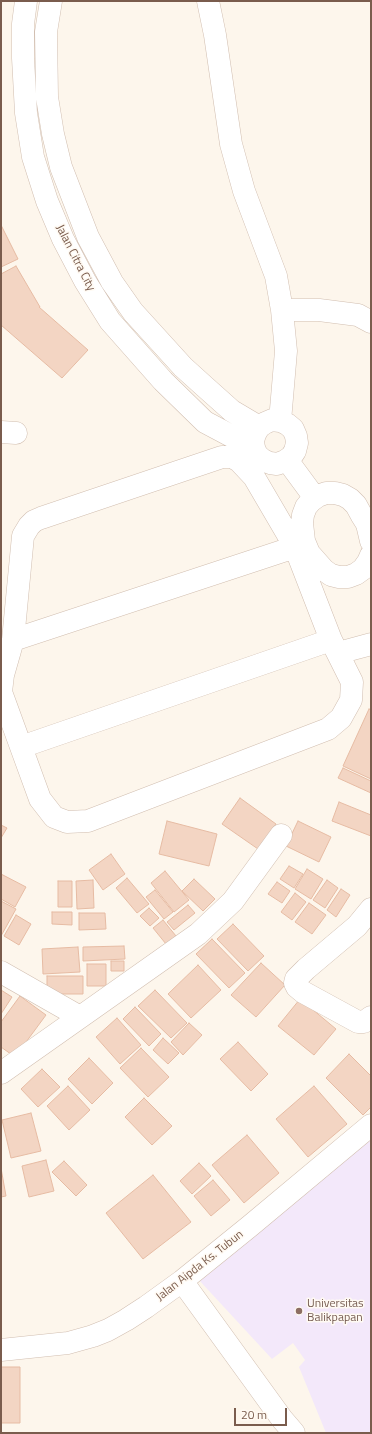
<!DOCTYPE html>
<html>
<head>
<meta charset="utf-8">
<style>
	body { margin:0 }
	#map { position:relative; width:372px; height:1434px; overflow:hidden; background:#fdf6ec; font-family:"Titillium Web",sans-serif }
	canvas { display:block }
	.frame { position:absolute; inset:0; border:2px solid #7a5c4d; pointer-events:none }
	.scale { position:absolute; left:234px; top:1408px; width:53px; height:18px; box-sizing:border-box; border:2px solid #7a5c4d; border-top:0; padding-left:5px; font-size:12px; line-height:14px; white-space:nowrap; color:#7a5c4d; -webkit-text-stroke:3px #fffaf3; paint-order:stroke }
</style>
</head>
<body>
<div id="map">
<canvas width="372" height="1434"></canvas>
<div class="frame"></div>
<div class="scale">20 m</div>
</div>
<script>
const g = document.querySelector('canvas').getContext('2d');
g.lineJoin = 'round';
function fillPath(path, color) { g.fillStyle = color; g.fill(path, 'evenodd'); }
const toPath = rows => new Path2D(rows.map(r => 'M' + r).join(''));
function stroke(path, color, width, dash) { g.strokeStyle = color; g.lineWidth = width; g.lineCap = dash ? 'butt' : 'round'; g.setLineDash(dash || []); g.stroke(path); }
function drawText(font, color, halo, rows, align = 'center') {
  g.font = font + ' "Titillium Web",sans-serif'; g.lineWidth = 3; g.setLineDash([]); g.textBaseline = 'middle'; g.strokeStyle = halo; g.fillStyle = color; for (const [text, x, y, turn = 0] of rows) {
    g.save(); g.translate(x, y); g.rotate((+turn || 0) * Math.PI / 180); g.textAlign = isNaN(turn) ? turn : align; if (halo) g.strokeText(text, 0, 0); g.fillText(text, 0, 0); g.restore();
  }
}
const education = toPath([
	[371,1139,371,1433,326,1433,299,1367,305,1360,293,1343,272,1359,198,1279]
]);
const building = toPath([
	[1,225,18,259,1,267,1,225],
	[16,266,40,307,39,307,88,350,62,378,1,325,1,274,16,266],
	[369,709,371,710,371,779,343,766,369,709],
	[343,768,371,781,371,793,338,778,343,768],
	[240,798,276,824,258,849,222,824,240,798],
	[339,802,371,815,371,836,332,821,339,802],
	[167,821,217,834,209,866,159,854,167,821],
	[298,821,331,837,319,862,286,846,298,821],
	[1,825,7,828,1,838,1,825],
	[111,854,125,874,103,890,89,870,111,854],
	[289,866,303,874,294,888,280,879,289,866],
	[307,869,323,879,311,899,295,889,307,869],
	[165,871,189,900,174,912,151,883,165,871],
	[1,874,26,887,15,907,1,899,1,874],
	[127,878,149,904,137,913,116,888,127,878],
	[194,879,215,899,203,911,182,891,194,879],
	[93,880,94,908,77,909,76,881,93,880],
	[327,880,338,888,325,908,313,900,327,880],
	[58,881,72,881,72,907,58,907,58,881],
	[277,882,290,891,282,903,268,894,277,882],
	[341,889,350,895,336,917,327,910,341,889],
	[155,890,173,912,164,919,146,897,155,890],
	[295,893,306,902,292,920,281,912,295,893],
	[1,901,16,909,1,936,1,901],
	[309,903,326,915,312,934,295,922,309,903],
	[188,905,195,913,174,930,167,922,188,905],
	[149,908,159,918,150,926,140,916,149,908],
	[52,912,72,912,72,925,52,924,52,912],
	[79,913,105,913,106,929,79,930,79,913],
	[16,915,31,924,19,945,4,936,16,915],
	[163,920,176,936,166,944,153,928,163,920],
	[233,924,264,956,248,971,217,939,233,924],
	[212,939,245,973,229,988,196,954,212,939],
	[124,946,125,959,83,961,83,947,124,946],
	[78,947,80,972,43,974,42,949,78,947],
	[111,961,124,961,124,971,111,971,111,961],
	[261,963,285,985,256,1017,231,995,261,963],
	[87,964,106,964,106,986,87,986,87,964],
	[198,965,221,990,191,1018,168,994,198,965],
	[47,976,83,976,83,994,47,994,47,976],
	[1,990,12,997,1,1014,1,990],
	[155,990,187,1023,171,1038,138,1006,155,990],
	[20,996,46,1015,15,1057,1,1047,1,1022,20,996],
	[300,999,336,1029,314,1055,278,1026,300,999],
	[135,1007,161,1034,149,1046,123,1019,135,1007],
	[117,1018,141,1045,120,1064,96,1037,117,1018],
	[189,1023,202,1035,183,1055,171,1042,189,1023],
	[163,1038,179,1053,168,1064,153,1050,163,1038],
	[238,1042,268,1074,251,1091,220,1059,238,1042],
	[141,1048,169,1077,148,1097,120,1068,141,1048],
	[349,1054,371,1076,371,1107,363,1115,326,1078,349,1054],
	[89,1058,113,1083,92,1104,68,1079,89,1058],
	[42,1069,60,1087,38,1107,21,1089,42,1069],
	[68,1086,90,1110,69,1130,47,1106,68,1086],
	[314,1086,347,1124,308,1157,276,1119,314,1086],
	[144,1098,172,1126,152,1145,125,1117,144,1098],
	[31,1113,41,1151,11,1158,2,1120,31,1113],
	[247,1135,279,1173,244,1203,212,1165,247,1135],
	[46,1160,54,1191,29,1197,22,1166,46,1160],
	[64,1161,87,1185,76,1196,52,1172,64,1161],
	[199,1163,211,1176,192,1194,180,1181,199,1163],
	[1,1168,6,1196,1,1197,1,1168],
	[153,1175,191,1222,143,1259,106,1213,153,1175],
	[213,1180,230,1200,211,1216,194,1196,213,1180],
	[1,1367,20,1367,20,1423,1,1423,1,1367]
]);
const minor = toPath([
	[26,1,23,24,23,58,26,113,33,157,47,201,63,239,85,281,110,321,163,381,205,422,254,448,257,455,263,460,270,463,277,464,285,461,291,457,295,451,297,443,296,436,293,429,287,424,280,421,272,420,265,423,259,427,255,434,253,441,254,448],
	[51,1,46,32,47,97,53,134,61,167,88,237,112,282,133,312,183,367,204,386,232,411,259,427],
	[208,1,215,35,231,144,244,191,276,276,282,310,286,351,280,421],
	[282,310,319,310,358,315,371,322],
	[1,432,16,433],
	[222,457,232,457,239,461,254,477,295,547,331,640,352,682,351,700,341,718,328,729,88,821,67,822,54,817,40,799,1,692,3,675,13,640,23,536,29,526,34,521,41,518,222,457],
	[287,460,315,498],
	[371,541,367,524,362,516,356,505,350,499,343,495,335,493,326,493,318,496,311,501,306,507,303,515,302,523,304,541,309,553,324,570,331,575,339,577,348,577,356,574,363,569,368,562,371,555],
	[13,640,295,547],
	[338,653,371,644],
	[21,747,331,640],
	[371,909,357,926,306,969,296,979,295,983,297,987,303,992,358,1022,364,1022,371,1017],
	[1,972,80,1017],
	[1,1073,198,934,233,901,281,835],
	[182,1281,282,1419,294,1433],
	[1,1350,68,1343,93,1336,108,1330,126,1320,146,1307,182,1281,250,1226,371,1125]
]);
const markers = [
	[299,1311,4,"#8d6e63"]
];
const streetNames = [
	["Jalan Citra City",75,258,63],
	["Jalan Aipda Ks. Tubun",200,1266,-38]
];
const educationNames = [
	["Universitas",307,1304],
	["Balikpapan",307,1318]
];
fillPath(education, '#f3e8fa');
fillPath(building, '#f3d5c3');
stroke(building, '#e6bba3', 1);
stroke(minor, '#d1beb0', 23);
stroke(minor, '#fff', 22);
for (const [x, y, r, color] of markers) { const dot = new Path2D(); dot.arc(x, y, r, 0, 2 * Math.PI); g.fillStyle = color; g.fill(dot); stroke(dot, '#fffaf3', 1.5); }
drawText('12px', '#7a5c4d', '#fffaf3', streetNames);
drawText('12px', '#785e54', '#fffaf3', educationNames, 'left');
</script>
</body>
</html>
